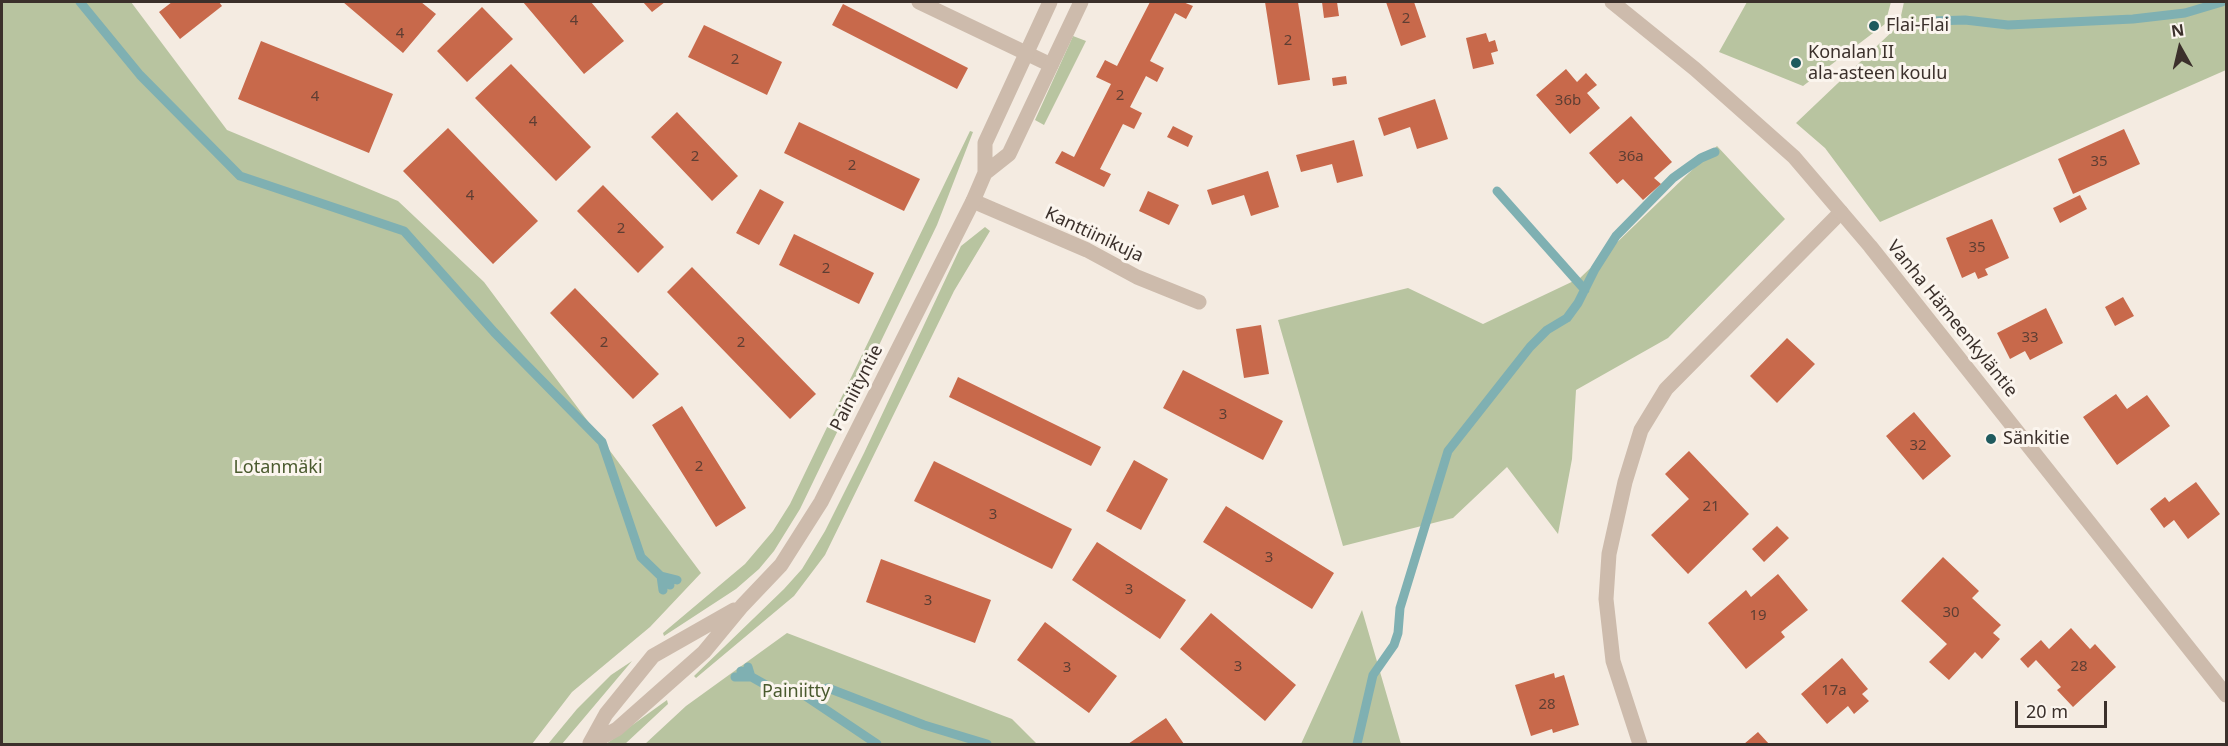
<!DOCTYPE html>
<html>
<head>
<meta charset="utf-8">
<style>
	body { margin:0 }
	#map { position:relative; width:2228px; height:746px; overflow:hidden; background:#f4ebe1; font-family:"Noto Sans",sans-serif }
	canvas { display:block }
	.frame { position:absolute; inset:0; border:3px solid #3b302b; pointer-events:none }
	.north { position:absolute; left:2150px; top:18px; width:60px; height:60px; -webkit-text-stroke:4px #fbf5ee; paint-order:stroke; rotate:352deg; font-size:16px; font-weight:700; line-height:24px; text-align:center; color:#3b302b }
	.north::after { content:''; display:block; margin:auto; width:21px; height:27px; background:#3b302b; clip-path:polygon(50% 0,100% 100%,50% 72%,0 100%) }
	.scale { position:absolute; left:2015px; top:701px; width:92px; height:27px; box-sizing:border-box; border:3px solid #3b302b; border-top:0; padding-left:8px; font-size:18px; line-height:21px; white-space:nowrap; color:#3b302b; -webkit-text-stroke:4px #fbf5ee; paint-order:stroke }
</style>
</head>
<body>
<div id="map">
<canvas width="2228" height="746"></canvas>
<div class="frame"></div>
<div class="north">N</div>
<div class="scale">20 m</div>
</div>
<script>
const g = document.querySelector('canvas').getContext('2d');
g.lineJoin = 'round';
function fillPath(path, color) { g.fillStyle = color; g.fill(path, 'evenodd'); }
const toPath = rows => new Path2D(rows.map(r => 'M' + r).join(''));
function stroke(path, color, width, dash) { g.strokeStyle = color; g.lineWidth = width; g.lineCap = dash ? 'butt' : 'round'; g.setLineDash(dash || []); g.stroke(path); }
function drawText(font, color, halo, rows, align = 'center') {
  g.font = font + ' "Noto Sans",sans-serif'; g.lineWidth = 6; g.setLineDash([]); g.textBaseline = 'middle'; g.strokeStyle = halo; g.fillStyle = color; for (const [text, x, y, turn = 0] of rows) {
    g.save(); g.translate(x, y); g.rotate((+turn || 0) * Math.PI / 180); g.textAlign = isNaN(turn) ? turn : align; if (halo) g.strokeText(text, 0, 0); g.fillText(text, 0, 0); g.restore();
  }
}
const green = toPath([
	[2,2,131,2,227,130,398,201,484,282,701,573,650,627,572,692,532,744,2,744],
	[1747,2,1891,2,1885,24,1803,86,1719,52],
	[1904,2,2226,2,2226,70,1880,222,1825,148,1796,123,1899,25],
	[1073,36,1086,41,1044,125,1035,120],
	[970,131,973,132,937,225,800,509,774,551,759,569,736,589,664,636,663,633,745,564,773,531,790,504],
	[1717,146,1785,219,1668,338,1576,390,1572,459,1558,534,1507,467,1453,518,1343,546,1278,320,1408,288,1483,324,1580,278],
	[985,227,990,231,954,291,825,555,794,596,696,678,694,676,784,589,802,569,825,531,864,453,961,246],
	[1362,610,1401,744,1301,744],
	[787,633,1012,719,1037,744,645,744,686,706],
	[632,661,562,744,548,744,577,709,611,675],
	[667,700,668,704,625,744,606,744]
]);
const stream = toPath([
	[80,2,140,75,240,176,404,231,494,332,602,442,641,557,670,585],
	[1933,21,1965,20,2008,25,2133,19,2185,13,2222,2],
	[1497,191,1585,290],
	[663,590,661,576,677,580],
	[741,671,780,693,801,693,877,744],
	[735,677,751,677,748,667],
	[801,693,828,688,924,725,987,744],
	[1357,744,1373,675,1394,645,1398,633,1400,608,1448,451,1530,347,1547,330,1567,318,1578,303,1595,269,1616,236,1673,178,1701,158,1715,152]
]);
const building = toPath([
	[172,2,219,2,222,6,180,39,159,12],
	[343,2,421,2,436,14,403,53],
	[523,2,591,2,624,41,584,74],
	[643,2,665,2,652,12],
	[1150,2,1183,2,1193,6,1186,19,1175,13,1150,61,1164,68,1157,82,1146,76,1130,107,1142,113,1134,129,1123,124,1100,169,1111,174,1104,187,1055,163,1062,151,1074,157,1111,84,1096,77,1105,60,1117,66],
	[1265,2,1298,2,1310,80,1278,85],
	[1322,2,1337,2,1339,16,1324,18],
	[1386,2,1414,2,1426,37,1401,46],
	[843,4,968,68,957,89,832,25],
	[482,7,513,39,467,82,437,51],
	[704,25,782,62,767,95,688,57],
	[1486,33,1489,42,1495,40,1498,51,1491,53,1494,64,1473,69,1466,38],
	[261,41,393,94,369,153,238,99],
	[511,64,591,147,556,181,475,98],
	[1566,69,1577,82,1586,73,1597,85,1587,93,1600,108,1570,134,1536,95],
	[1346,76,1347,84,1333,86,1332,78],
	[1435,99,1448,139,1417,149,1410,127,1384,136,1378,118],
	[677,112,738,176,712,201,651,137],
	[1631,116,1672,162,1654,178,1661,184,1643,200,1623,179,1617,184,1589,153],
	[799,122,920,179,904,211,784,153],
	[1173,126,1193,136,1188,147,1167,137],
	[448,128,538,221,493,264,403,171],
	[2124,129,2140,164,2073,194,2058,159],
	[1354,140,1363,176,1337,183,1332,164,1301,172,1296,155],
	[1268,171,1279,207,1251,216,1244,195,1212,205,1207,190],
	[603,185,664,247,638,273,577,211],
	[760,189,784,202,759,245,736,233],
	[1148,191,1179,205,1169,225,1139,211],
	[2080,195,2087,209,2060,223,2053,208],
	[1992,219,2009,258,1985,269,1988,275,1978,279,1975,272,1962,278,1946,238],
	[794,234,874,273,859,304,779,265],
	[692,267,816,394,790,419,667,292],
	[575,288,659,374,633,399,550,313],
	[2123,297,2134,316,2115,326,2105,307],
	[2046,308,2063,343,2030,360,2025,351,2010,359,1997,333],
	[1261,325,1269,374,1244,378,1236,329],
	[1787,338,1815,364,1777,403,1750,376],
	[1183,370,1283,421,1263,460,1163,408],
	[958,377,1101,447,1091,466,949,397],
	[2116,394,2127,409,2147,395,2170,426,2117,465,2083,417],
	[682,406,746,508,716,527,652,425],
	[1914,412,1951,456,1923,480,1886,436],
	[1689,451,1749,514,1688,574,1651,535,1689,499,1665,474],
	[1134,460,1168,479,1141,530,1106,511],
	[934,461,1072,529,1052,569,914,501],
	[2196,482,2220,514,2188,539,2174,520,2164,528,2150,509,2165,497,2169,502],
	[1226,506,1334,573,1312,609,1203,542],
	[1777,526,1789,538,1764,562,1752,549],
	[1097,542,1186,600,1160,639,1072,580],
	[1943,557,1979,591,1972,598,2001,625,1993,633,2000,639,1982,659,1975,652,1949,680,1929,662,1947,644,1901,601],
	[881,559,991,600,975,643,866,602],
	[1778,574,1808,610,1781,632,1785,637,1746,669,1708,623,1746,590,1751,597],
	[1211,613,1296,685,1265,721,1180,649],
	[1045,622,1117,676,1089,713,1017,660],
	[2071,628,2090,649,2095,644,2116,667,2073,707,2057,690,2061,687,2036,660,2028,668,2020,659,2041,640,2049,649],
	[1842,658,1868,689,1862,694,1869,701,1854,714,1848,706,1827,724,1801,694],
	[1554,673,1555,678,1564,675,1579,725,1553,733,1552,729,1531,736,1515,685],
	[1166,718,1184,744,1128,744],
	[1758,732,1769,744,1744,744]
]);
const minor = toPath([
	[919,2,1051,65],
	[973,201,1087,250,1137,277,1199,302],
	[1640,744,1613,661,1606,599,1609,554,1625,482,1641,430,1666,389,1841,212]
]);
const tertiary = toPath([
	[1612,2,1695,69,1794,157,1870,246,2226,695],
	[985,173,1009,154,1081,2],
	[590,743,606,714,653,656,734,610],
	[591,743,617,729,704,652,742,606,781,565,821,502,973,201,985,173,985,143,1050,2]
]);
const markers = [
	[1874,26,6,"#1f5a5e"],
	[1796,63,6,"#1f5a5e"],
	[1991,439,6,"#1f5a5e"]
];
const numberNames = [
	["2",1406,19],
	["4",574,21],
	["4",400,34],
	["2",1288,41],
	["2",735,60],
	["2",1120,96],
	["4",315,97],
	["36b",1568,101],
	["4",533,122],
	["2",695,157],
	["36a",1631,157],
	["35",2099,162],
	["2",852,166],
	["4",470,196],
	["2",621,229],
	["35",1977,248],
	["2",826,269],
	["33",2030,338],
	["2",604,343],
	["2",741,343],
	["3",1223,415],
	["32",1918,446],
	["2",699,467],
	["21",1711,507],
	["3",993,515],
	["3",1269,558],
	["3",1129,590],
	["3",928,601],
	["30",1951,613],
	["19",1758,616],
	["3",1238,667],
	["28",2079,667],
	["3",1067,668],
	["17a",1834,691],
	["28",1547,705]
];
const poiNames = [
	["Flai-Flai",1886,26],
	["Konalan II",1808,53],
	["ala-asteen koulu",1808,74],
	["Sänkitie",2003,439]
];
const streetNames = [
	["Kanttiinikuja",1094,235,25],
	["Vanha Hämeenkyläntie",1952,319,51],
	["Painiityntie",857,388,-63]
];
const parkNames = [
	["Lotanmäki",278,468],
	["Painiitty",796,692]
];
fillPath(green, '#b8c4a0');
stroke(stream, '#7fb0b2', 9);
fillPath(building, '#c8694b');
stroke(minor, '#cdbbac', 15);
stroke(tertiary, '#cdbbac', 15);
for (const [x, y, r, color] of markers) { const dot = new Path2D(); dot.arc(x, y, r, 0, 2 * Math.PI); g.fillStyle = color; g.fill(dot); stroke(dot, '#fbf5ee', 2); }
drawText('15px', '#5e3e33', null, numberNames);
drawText('18px', '#3b302b', '#fbf5ee', poiNames, 'left');
drawText('18px', '#3b302b', '#fbf5ee', streetNames);
drawText('18px', '#4a5a2e', '#fbf5ee', parkNames);
</script>
</body>
</html>
